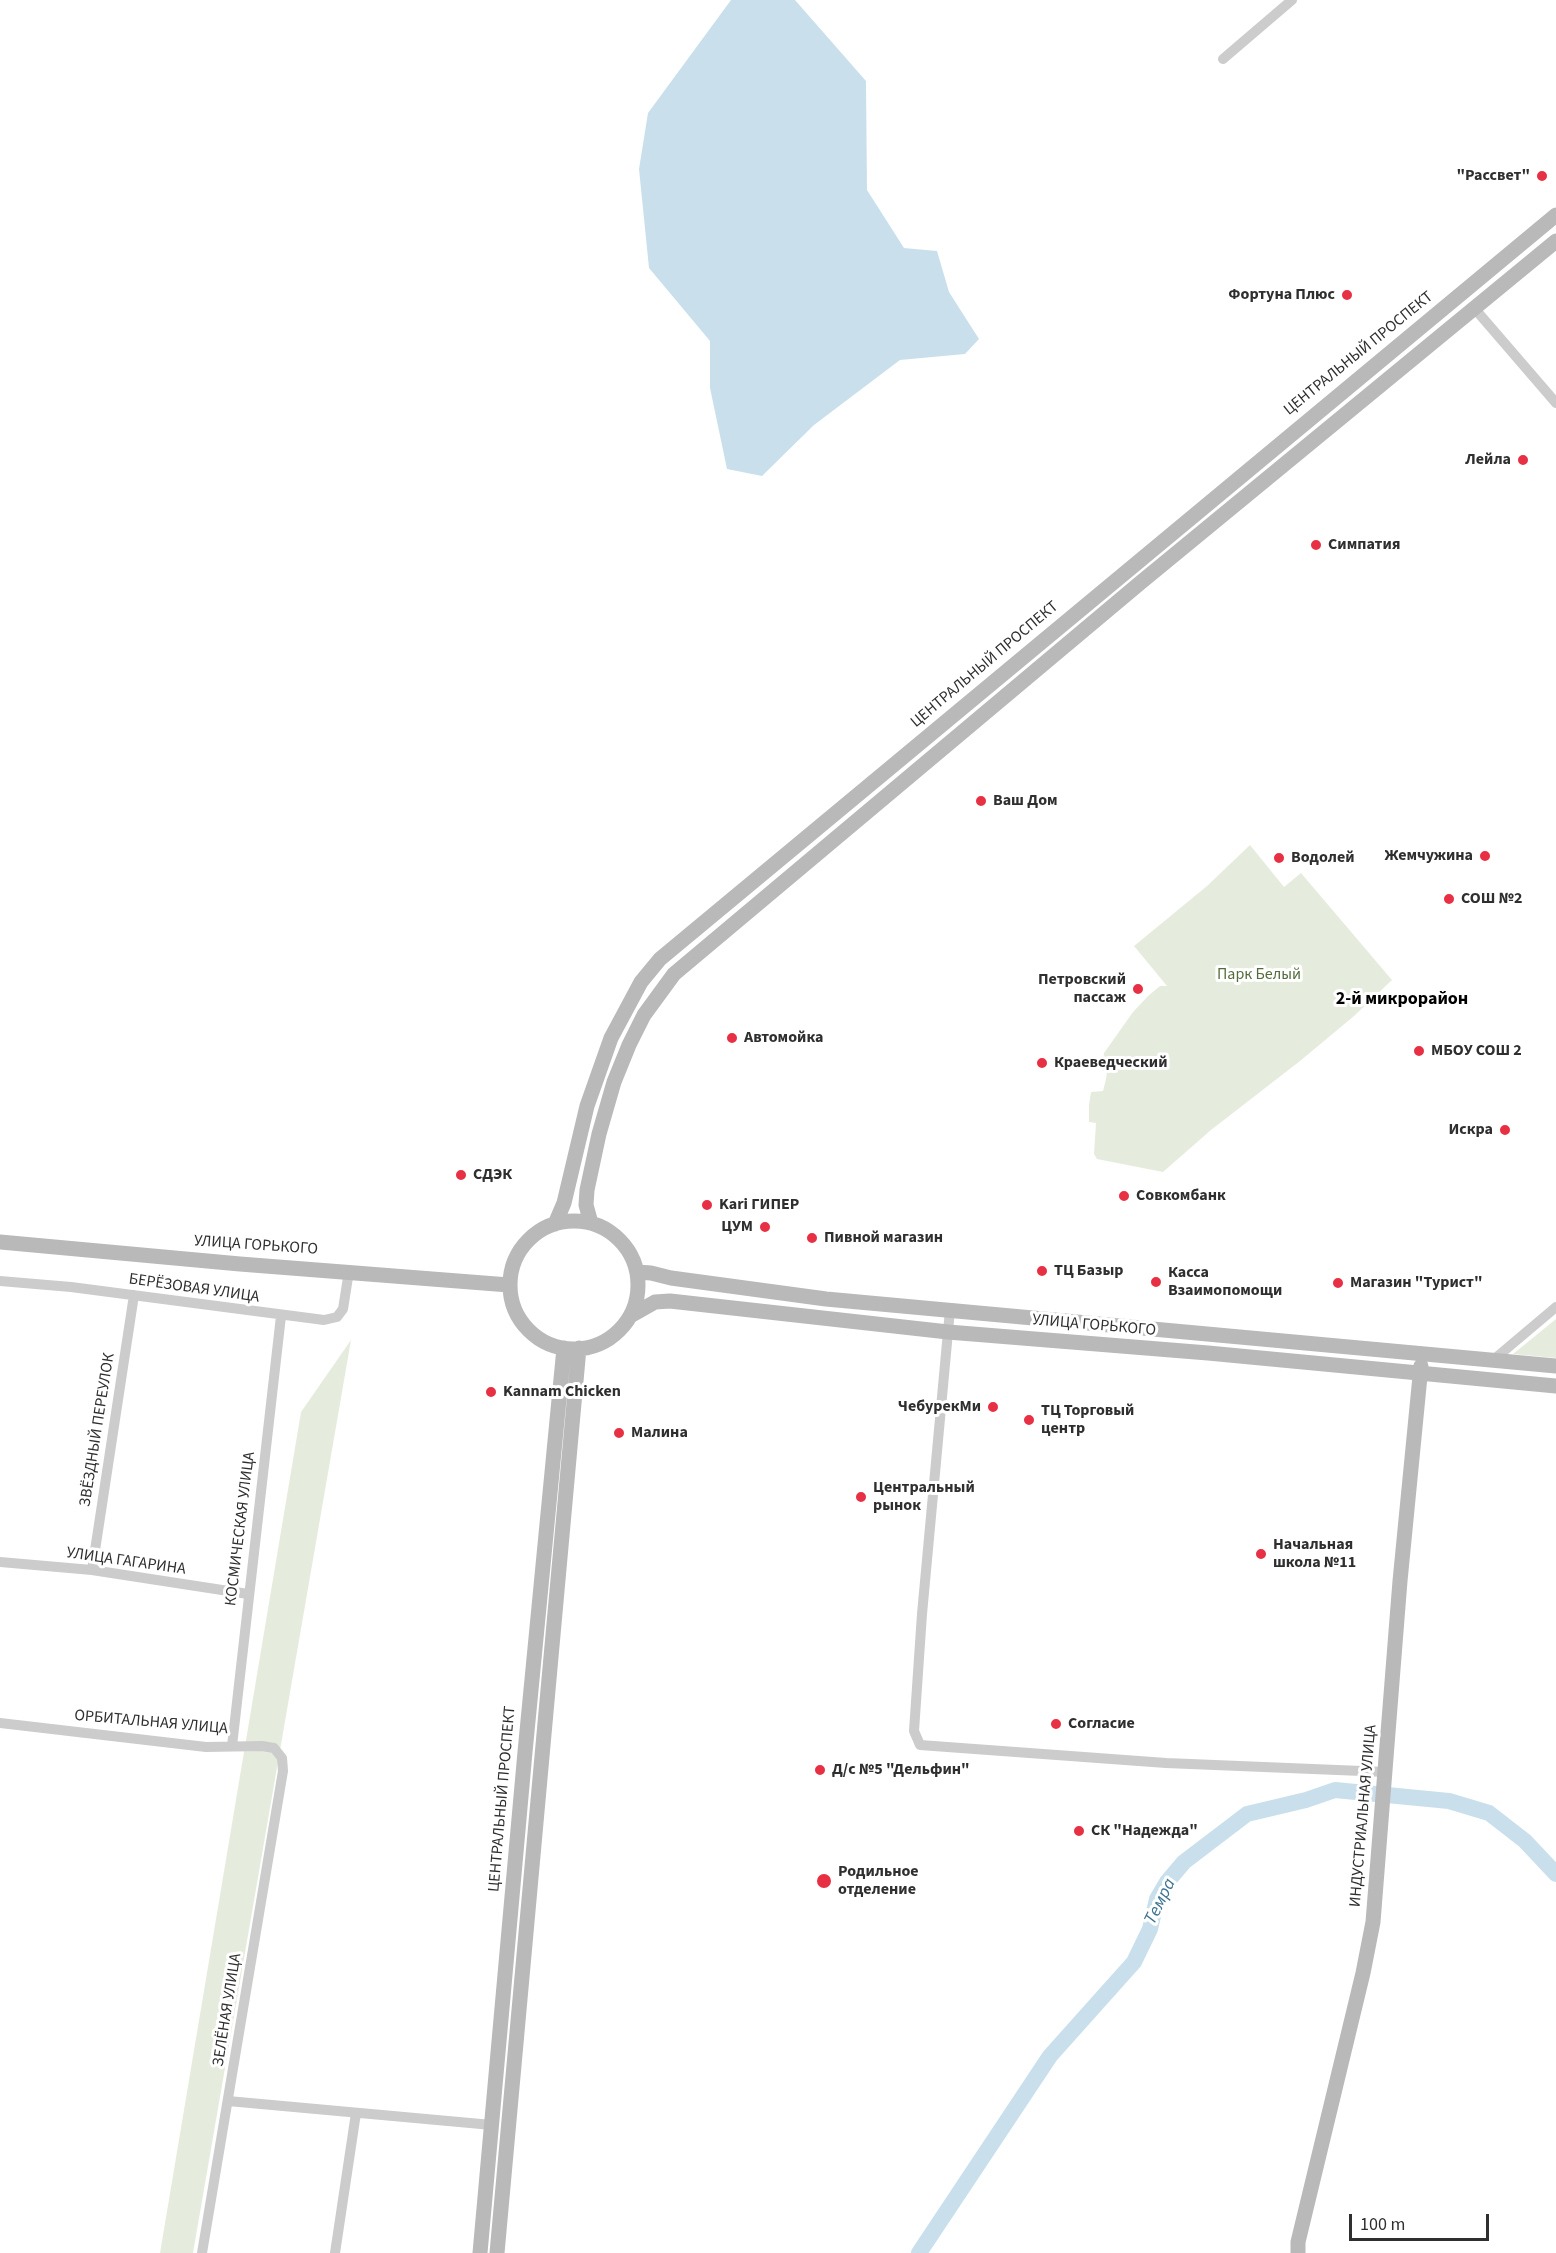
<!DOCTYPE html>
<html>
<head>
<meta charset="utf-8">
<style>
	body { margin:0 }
	#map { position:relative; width:1556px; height:2253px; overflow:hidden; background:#fff; font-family:"Source Sans 3",sans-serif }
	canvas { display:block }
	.scale { position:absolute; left:1349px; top:2214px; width:140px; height:27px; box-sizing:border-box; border:3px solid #2f2f2f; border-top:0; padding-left:8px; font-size:18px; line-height:21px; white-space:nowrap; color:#2f2f2f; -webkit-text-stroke:4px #fff; paint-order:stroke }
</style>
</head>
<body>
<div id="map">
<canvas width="1556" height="2253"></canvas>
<div class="scale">100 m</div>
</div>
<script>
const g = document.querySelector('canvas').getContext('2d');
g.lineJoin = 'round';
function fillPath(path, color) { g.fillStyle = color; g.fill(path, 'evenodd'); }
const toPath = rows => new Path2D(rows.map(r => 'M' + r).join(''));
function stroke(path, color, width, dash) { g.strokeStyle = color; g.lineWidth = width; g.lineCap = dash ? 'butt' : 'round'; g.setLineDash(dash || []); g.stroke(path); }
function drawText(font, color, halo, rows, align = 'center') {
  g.font = font + ' "Source Sans 3",sans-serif'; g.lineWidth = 6; g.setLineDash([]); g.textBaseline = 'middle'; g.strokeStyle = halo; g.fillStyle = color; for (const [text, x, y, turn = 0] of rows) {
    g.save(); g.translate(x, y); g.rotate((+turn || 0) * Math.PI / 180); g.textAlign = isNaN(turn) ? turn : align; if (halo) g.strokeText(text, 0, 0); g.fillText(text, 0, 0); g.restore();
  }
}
const green = toPath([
	[1250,845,1284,887,1301,873,1392,980,1354,1016,1300,1061,1211,1130,1163,1172,1097,1159,1094,1154,1096,1123,1089,1122,1089,1105,1091,1092,1103,1091,1106,1079,1107,1072,1102,1070,1104,1053,1133,1012,1148,996,1160,986,1167,986,1134,946,1207,886],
	[1556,1319,1556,1358,1513,1354],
	[351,1340,193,2253,160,2253,301,1412]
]);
const water = toPath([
	[731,0,795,0,866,81,867,190,904,248,937,251,949,292,979,339,965,354,900,360,814,425,762,476,727,469,710,388,710,341,649,268,639,169,648,113]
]);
const river = toPath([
	[919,2253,1050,2056,1134,1962,1150,1929,1157,1899,1167,1882,1184,1862,1247,1814,1306,1800,1335,1790,1449,1801,1489,1813,1525,1841,1556,1874]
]);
const street = toPath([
	[1223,59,1292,0],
	[1475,309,1556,403],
	[0,1281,71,1287,324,1320,337,1317,343,1309,349,1271],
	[950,1310,922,1614,914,1731,920,1745,1166,1763,1386,1772],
	[1492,1361,1556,1307],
	[0,1562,92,1570,248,1594],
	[92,1570,134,1295],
	[0,1723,206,1747,262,1746,274,1748,282,1758,283,1771,202,2253],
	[232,1746,281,1316],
	[228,2101,492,2125],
	[335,2253,356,2113]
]);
const secondary = toPath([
	'510 1285a64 64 0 1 1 128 0a64 64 0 1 1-128 0Z',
	[591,1223,586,1205,587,1190,599,1134,614,1082,629,1045,644,1015,674,974,1140,583,1556,241],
	[555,1224,564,1203,587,1106,611,1038,641,982,660,959,1556,215],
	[0,1242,240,1264,509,1285],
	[637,1272,651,1273,671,1278,826,1299,1556,1366],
	[632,1315,655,1302,670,1301,948,1332,1208,1353,1556,1386],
	[480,2253,525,1752,564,1348],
	[497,2253,579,1348],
	[1298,2253,1298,2242,1363,1973,1373,1922,1400,1581,1421,1366]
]);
const markers = [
	[1542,176,6,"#e73043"],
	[1347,295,6,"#e73043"],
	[1523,460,6,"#e73043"],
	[1316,545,6,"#e73043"],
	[981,801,6,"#e73043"],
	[1485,856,6,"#e73043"],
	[1279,858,6,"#e73043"],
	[1449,899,6,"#e73043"],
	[1138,989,6,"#e73043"],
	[732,1038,6,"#e73043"],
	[1419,1051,6,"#e73043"],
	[1042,1063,6,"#e73043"],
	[1505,1130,6,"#e73043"],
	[461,1175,6,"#e73043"],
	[1124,1196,6,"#e73043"],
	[707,1205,6,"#e73043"],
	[765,1227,6,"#e73043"],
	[812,1238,6,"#e73043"],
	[1042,1271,6,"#e73043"],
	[1156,1282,6,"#e73043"],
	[1338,1283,6,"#e73043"],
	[491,1392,6,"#e73043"],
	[993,1407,6,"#e73043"],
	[1029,1420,6,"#e73043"],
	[619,1433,6,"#e73043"],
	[861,1497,6,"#e73043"],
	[1261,1554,6,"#e73043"],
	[1056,1724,6,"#e73043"],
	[820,1770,6,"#e73043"],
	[1079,1831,6,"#e73043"],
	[824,1881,8,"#e73043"]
];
const poiNames = [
	["\"Рассвет\"",1530,176,"right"],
	["Фортуна Плюс",1335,295,"right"],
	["Лейла",1511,460,"right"],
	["Симпатия",1328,545],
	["Ваш Дом",993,801],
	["Жемчужина",1473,856,"right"],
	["Водолей",1291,858],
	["СОШ №2",1461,899],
	["Петровский",1126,980,"right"],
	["пассаж",1126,998,"right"],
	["Автомойка",744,1038],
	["МБОУ СОШ 2",1431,1051],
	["Краеведческий",1054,1063],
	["Искра",1493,1130,"right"],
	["СДЭК",473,1175],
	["Совкомбанк",1136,1196],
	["Kari ГИПЕР",719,1205],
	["ЦУМ",753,1227,"right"],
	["Пивной магазин",824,1238],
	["ТЦ Базыр",1054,1271],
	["Касса",1168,1273],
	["Взаимопомощи",1168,1291],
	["Магазин \"Турист\"",1350,1283],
	["Kannam Chicken",503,1392],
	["ЧебурекМи",981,1407,"right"],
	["ТЦ Торговый",1041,1411],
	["центр",1041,1429],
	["Малина",631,1433],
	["Центральный",873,1488],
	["рынок",873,1506],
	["Начальная",1273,1545],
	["школа №11",1273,1563],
	["Согласие",1068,1724],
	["Д/c №5 \"Дельфин\"",832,1770],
	["СК \"Надежда\"",1091,1831],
	["Родильное",838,1872],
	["отделение",838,1890]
];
const streetNames = [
	["ЦЕНТРАЛЬНЫЙ ПРОСПЕКТ",1359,354,-39],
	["ЦЕНТРАЛЬНЫЙ ПРОСПЕКТ",985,665,-40],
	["УЛИЦА ГОРЬКОГО",256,1246,4],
	["БЕРЁЗОВАЯ УЛИЦА",194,1289,8],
	["УЛИЦА ГОРЬКОГО",1094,1326,5],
	["ЗВЁЗДНЫЙ ПЕРЕУЛОК",98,1430,-81],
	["КОСМИЧЕСКАЯ УЛИЦА",241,1529,-83],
	["УЛИЦА ГАГАРИНА",126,1562,8],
	["ОРБИТАЛЬНАЯ УЛИЦА",151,1723,5],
	["ЦЕНТРАЛЬНЫЙ ПРОСПЕКТ",503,1799,-85],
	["ИНДУСТРИАЛЬНАЯ УЛИЦА",1364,1816,-85],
	["ЗЕЛЁНАЯ УЛИЦА",228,2010,-81]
];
const parkNames = [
	["Парк Белый",1259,975]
];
const neighbourhoodNames = [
	["2-й микрорайон",1402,1000]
];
const waterNames = [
	["Темра",1161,1902,-64]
];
fillPath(green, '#e6ecdd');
fillPath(water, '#c9e0ec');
stroke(river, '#c9e0ec', 16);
stroke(street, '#ccc', 10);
stroke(secondary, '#b9b9b9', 15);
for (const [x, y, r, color] of markers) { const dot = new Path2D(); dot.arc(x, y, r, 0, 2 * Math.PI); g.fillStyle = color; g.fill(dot); stroke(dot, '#fff', 2); }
drawText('bold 16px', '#2f2f2f', '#fff', poiNames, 'left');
drawText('16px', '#2f2f2f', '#fff', streetNames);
drawText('16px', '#546c3c', '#fff', parkNames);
drawText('bold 18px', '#000', '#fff', neighbourhoodNames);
drawText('italic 18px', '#3c7392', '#fff', waterNames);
</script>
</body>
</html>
